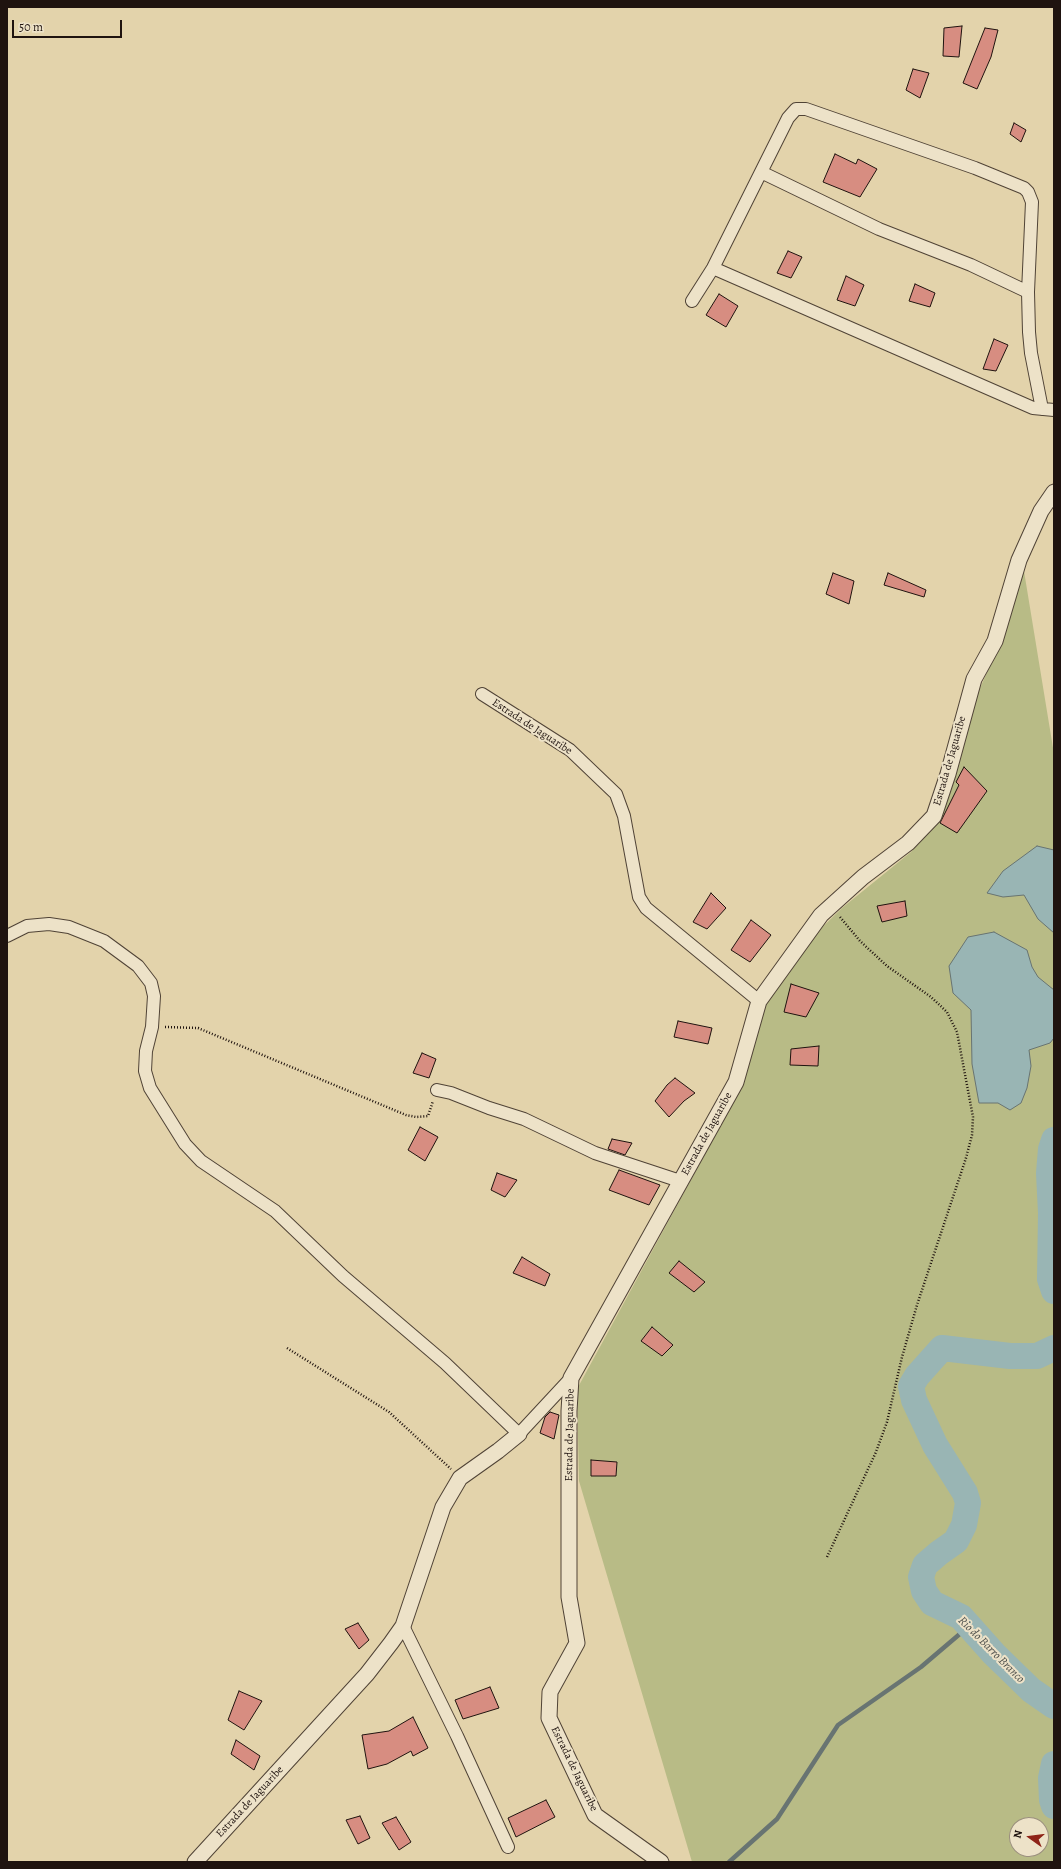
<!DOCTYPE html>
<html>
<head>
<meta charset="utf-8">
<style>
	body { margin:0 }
	#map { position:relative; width:1061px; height:1869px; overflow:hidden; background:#e3d3ab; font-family:Alegreya,serif }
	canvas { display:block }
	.frame { position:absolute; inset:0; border:8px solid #1f130f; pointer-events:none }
	.north { position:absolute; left:1009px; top:1817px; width:40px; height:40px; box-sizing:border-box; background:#ede2c8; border:1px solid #9b8f7e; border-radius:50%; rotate:284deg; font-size:11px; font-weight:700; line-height:16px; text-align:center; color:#1f130f }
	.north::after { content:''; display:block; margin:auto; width:14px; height:18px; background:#8f2418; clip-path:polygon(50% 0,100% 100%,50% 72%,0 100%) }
	.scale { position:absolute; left:12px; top:20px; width:110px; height:18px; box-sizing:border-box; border:2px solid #1f130f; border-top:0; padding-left:5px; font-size:12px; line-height:14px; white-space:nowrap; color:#1f130f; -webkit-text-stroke:3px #ede2c8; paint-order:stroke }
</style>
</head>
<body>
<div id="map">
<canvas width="1061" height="1869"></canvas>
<div class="frame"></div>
<div class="north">N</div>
<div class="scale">50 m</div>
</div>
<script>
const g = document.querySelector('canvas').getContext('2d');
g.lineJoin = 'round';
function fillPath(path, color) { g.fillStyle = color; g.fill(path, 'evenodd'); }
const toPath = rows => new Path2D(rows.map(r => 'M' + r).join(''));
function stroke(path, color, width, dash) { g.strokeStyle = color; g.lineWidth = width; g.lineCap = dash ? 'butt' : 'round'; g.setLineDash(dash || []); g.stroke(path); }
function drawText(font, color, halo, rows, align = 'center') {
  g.font = font + ' Alegreya,serif'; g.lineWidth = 4; g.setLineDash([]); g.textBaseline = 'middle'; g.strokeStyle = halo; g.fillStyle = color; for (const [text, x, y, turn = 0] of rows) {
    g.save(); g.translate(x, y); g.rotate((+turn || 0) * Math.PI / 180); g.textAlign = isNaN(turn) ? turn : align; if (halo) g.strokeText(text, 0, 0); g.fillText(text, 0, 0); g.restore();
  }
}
const green = toPath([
	[1023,565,1054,754,1054,1862,692,1862,579,1481,577,1389,723,1121,763,1007,803,946,842,908,911,852,937,817,976,697,1001,641],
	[1017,1825,1041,1825,1041,1849,1017,1849]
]);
const water = toPath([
	[1037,846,1054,850,1054,933,1038,919,1024,895,1003,897,987,893,1003,871,1037,846],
	[994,932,1027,950,1032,967,1038,977,1054,990,1054,1038,1050,1043,1029,1050,1031,1066,1027,1088,1021,1103,1010,1110,998,1103,979,1103,972,1064,971,1010,953,993,949,966,968,937,994,932]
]);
const stream = toPath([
	[729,1862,777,1819,838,1725,921,1667,968,1627]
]);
const river = toPath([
	[1054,1140,1051,1149,1049,1173,1051,1213,1050,1279,1054,1291],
	[1054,1348,1037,1356,1010,1356,942,1348,917,1376,911,1386,914,1400,935,1445,965,1493,968,1503,964,1525,956,1541,939,1553,925,1565,921,1577,924,1591,932,1603,961,1617,994,1654,1031,1690,1054,1706],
	[1054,1764,1051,1778,1052,1800,1054,1806]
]);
const building = toPath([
	[962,26,959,57,943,56,944,28,962,26],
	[985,28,998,30,991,57,977,89,963,83,985,28],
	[913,69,929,73,920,98,906,90,913,69],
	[1014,123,1026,130,1021,142,1010,134,1014,123],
	[835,154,856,164,858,159,877,169,860,197,823,182,835,154],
	[788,251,802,257,791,278,777,273,788,251],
	[846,276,864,285,855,306,837,300,846,276],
	[915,284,935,293,930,307,909,301,915,284],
	[719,294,738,306,726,327,706,315,719,294],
	[994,339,1008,345,996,371,983,369,994,339],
	[833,573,854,581,849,604,826,594,833,573],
	[888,573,926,590,924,597,884,585,888,573],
	[964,767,987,791,957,833,940,823,959,785,956,782,964,767],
	[711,893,726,908,707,929,693,922,711,893],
	[905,901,907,916,882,922,877,906,905,901],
	[751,920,771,935,750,962,731,950,751,920],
	[791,984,819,993,806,1017,784,1012,791,984],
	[678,1021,712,1028,708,1044,674,1037,678,1021],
	[819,1046,818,1066,790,1065,791,1049,819,1046],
	[422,1053,436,1059,429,1078,413,1073,422,1053],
	[675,1078,695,1093,684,1101,669,1117,655,1101,667,1085,675,1078],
	[420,1127,438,1137,425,1161,408,1150,420,1127],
	[612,1139,632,1143,625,1155,608,1149,612,1139],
	[619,1170,660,1185,649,1205,609,1190,619,1170],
	[497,1173,517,1180,505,1197,491,1190,497,1173],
	[522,1257,550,1274,545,1286,513,1273,522,1257],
	[679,1261,705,1282,694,1292,669,1273,679,1261],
	[652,1327,673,1345,662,1356,641,1341,652,1327],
	[550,1412,559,1415,554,1439,540,1433,545,1417,550,1412],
	[591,1460,617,1462,616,1476,591,1476,591,1460],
	[358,1623,369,1640,359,1649,345,1629,358,1623],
	[490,1687,499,1708,463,1719,455,1700,490,1687],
	[239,1691,262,1701,244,1730,228,1720,239,1691],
	[413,1717,428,1748,413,1756,411,1751,387,1764,368,1769,362,1735,389,1731,413,1717],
	[236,1740,260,1756,254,1770,231,1754,236,1740],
	[546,1800,555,1817,516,1837,508,1818,546,1800],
	[360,1816,370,1838,358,1844,346,1820,360,1816],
	[396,1817,411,1842,399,1850,382,1823,396,1817]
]);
const path = toPath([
	[165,1027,198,1028,406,1115,416,1117,428,1116,433,1101],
	[287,1348,389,1412,451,1469],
	[827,1557,876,1452,887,1422,902,1357,917,1305,966,1158,972,1135,973,1117,957,1032,947,1012,931,997,887,966,860,941,840,917]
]);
const minor = toPath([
	[761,172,879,229,971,265,1028,292],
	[713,268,1033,408,1054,410],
	[692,301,713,268,788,118,796,109,806,109,975,168,1024,188,1028,192,1032,202,1028,292,1029,332,1031,353,1042,409],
	[482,694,570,750,616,794,624,816,639,897,646,908,759,1001],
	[7,936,27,926,49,924,69,927,104,941,138,966,151,983,154,996,152,1027,146,1051,145,1071,150,1088,185,1144,201,1161,275,1211,343,1276,445,1363,519,1434,571,1378],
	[437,1090,451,1093,489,1108,524,1119,595,1153,680,1181],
	[403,1626,457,1736,508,1847]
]);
const tertiary = toPath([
	[195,1862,367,1674,391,1643,403,1626,443,1507,460,1478,498,1451,519,1434],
	[661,1862,595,1815,549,1718,550,1692,577,1643,569,1597,569,1411,571,1378,736,1082,759,1001,821,915,863,877,908,843,934,816,948,774,974,679,995,641,1019,560,1041,511,1054,492]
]);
const streetNames = [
	["Estrada de Jaguaribe",532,727,33],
	["Estrada de Jaguaribe",950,761,-74],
	["Estrada de Jaguaribe",707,1134,-61],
	["Estrada de Jaguaribe",570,1435,-89],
	["Estrada de Jaguaribe",574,1769,64],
	["Estrada de Jaguaribe",250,1802,-47]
];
const waterNames = [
	["Rio do Barro Branco",991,1650,45]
];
fillPath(green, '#b8bb86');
fillPath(water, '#99b5b4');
stroke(water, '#687472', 1);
stroke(stream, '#687472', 4.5);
stroke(river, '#99b5b4', 26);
fillPath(building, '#d78d81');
stroke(building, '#1f130f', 1);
stroke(minor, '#504336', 14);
stroke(tertiary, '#504336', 17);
stroke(path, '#1f130f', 2.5, [1, 2]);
stroke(minor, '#ede2c8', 12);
stroke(tertiary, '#ede2c8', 15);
drawText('11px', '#1f130f', '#ede2c8', streetNames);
drawText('italic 12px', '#4a4c49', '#ede2c8', waterNames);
</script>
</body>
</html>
